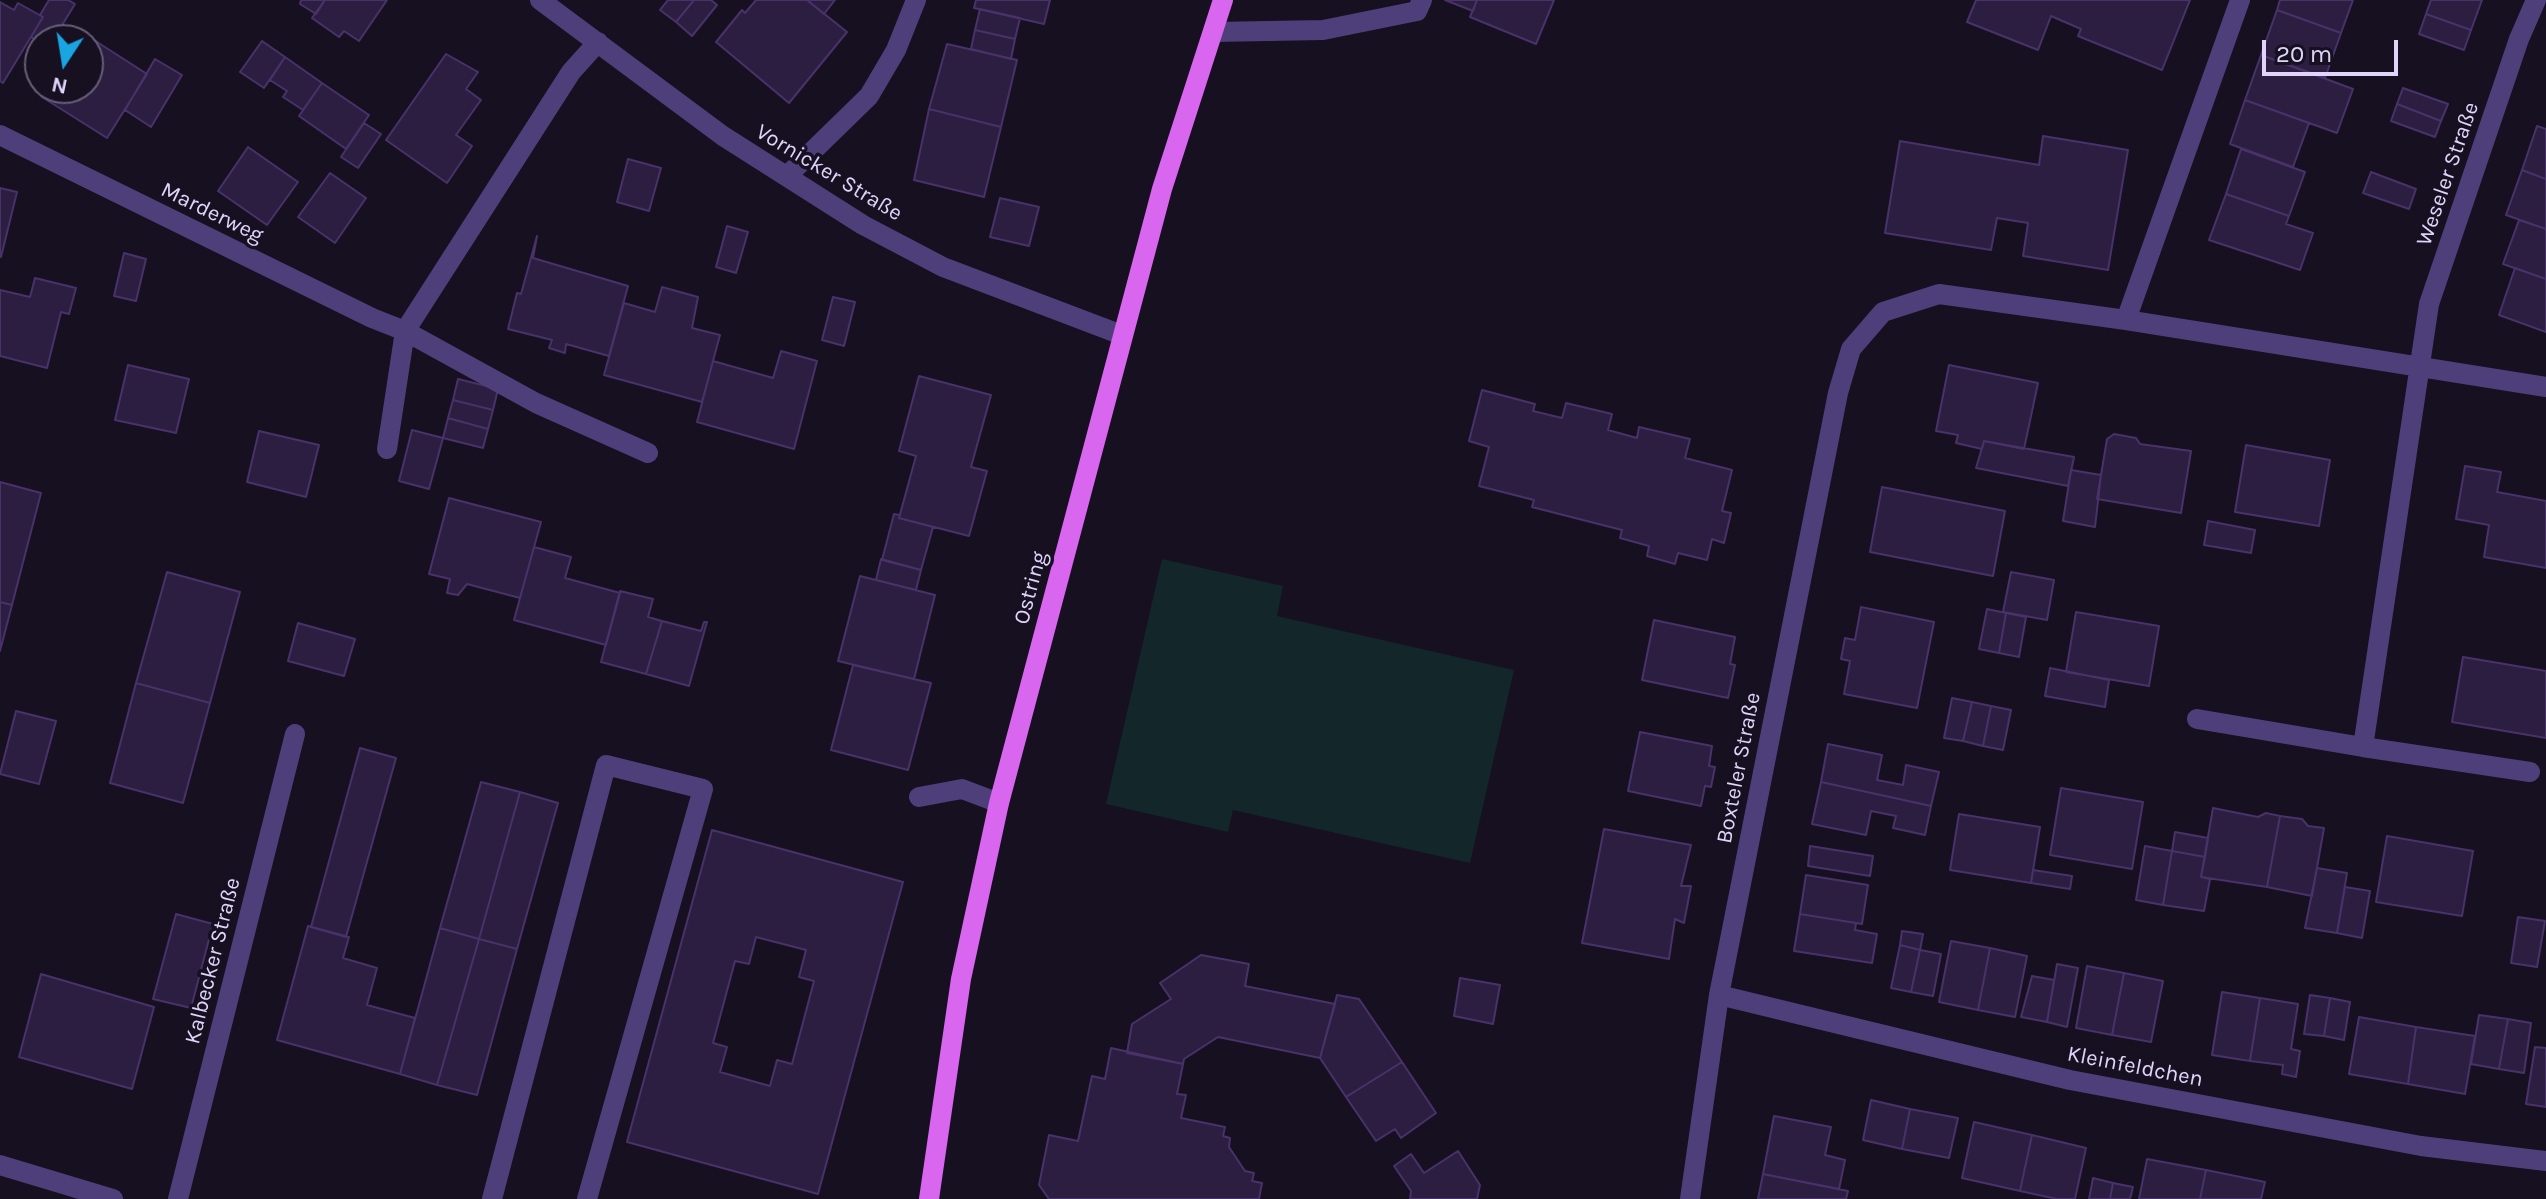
<!DOCTYPE html>
<html>
<head>
<meta charset="utf-8">
<style>
	body { margin:0 }
	#map { position:relative; width:2546px; height:1199px; overflow:hidden; background:#161021; font-family:Karla,sans-serif }
	canvas { display:block }
	.north { position:absolute; left:24px; top:24px; width:80px; height:80px; box-sizing:border-box; background:#161021; border:2px solid #675e78; border-radius:50%; rotate:192deg; font-size:22px; font-weight:700; line-height:32px; text-align:center; color:#e0d4fa }
	.north::after { content:''; display:block; margin:auto; width:28px; height:36px; background:#18a5e2; clip-path:polygon(50% 0,100% 100%,50% 72%,0 100%) }
	.scale { position:absolute; left:2262px; top:40px; width:136px; height:36px; box-sizing:border-box; border:4px solid #e0d4fa; border-top:0; padding-left:10px; font-size:24px; line-height:28px; white-space:nowrap; color:#e0d4fa; -webkit-text-stroke:6px #161021; paint-order:stroke }
</style>
</head>
<body>
<div id="map">
<canvas width="2546" height="1199"></canvas>
<div class="north">N</div>
<div class="scale">20 m</div>
</div>
<script>
const g = document.querySelector('canvas').getContext('2d');
g.lineJoin = 'round';
function fillPath(path, color) { g.fillStyle = color; g.fill(path, 'evenodd'); }
const toPath = rows => new Path2D(rows.map(r => 'M' + r).join(''));
function stroke(path, color, width, dash) { g.strokeStyle = color; g.lineWidth = width; g.lineCap = dash ? 'butt' : 'round'; g.setLineDash(dash || []); g.stroke(path); }
function drawText(font, color, halo, rows, align = 'center') {
  g.font = font + ' Karla,sans-serif'; g.lineWidth = 7; g.setLineDash([]); g.textBaseline = 'middle'; g.strokeStyle = halo; g.fillStyle = color; for (const [text, x, y, turn = 0] of rows) {
    g.save(); g.translate(x, y); g.rotate((+turn || 0) * Math.PI / 180); g.textAlign = isNaN(turn) ? turn : align; if (halo) g.strokeText(text, 0, 0); g.fillText(text, 0, 0); g.restore();
  }
}
const green = toPath([
	[1162,559,1283,586,1277,616,1514,670,1470,863,1233,810,1228,832,1106,804]
]);
const building = toPath([
	[49,0,68,0,75,4,53,40,40,40,40,43,31,37,43,17,40,15,49,0],
	[301,0,325,0,316,14,300,4,301,0],
	[325,0,387,0,359,41,344,31,339,37,312,18,325,0],
	[668,0,694,0,676,22,660,10,668,0],
	[694,0,711,0,717,5,692,36,676,22,694,0],
	[756,0,807,0,847,32,789,103,716,42,742,10,745,13,756,0],
	[807,0,835,0,824,14,807,0],
	[976,0,1050,0,1044,24,974,8,976,0],
	[1445,0,1477,0,1473,11,1445,0],
	[1477,0,1554,0,1536,44,1470,17,1477,0],
	[1976,0,2190,0,2162,70,2078,36,2081,29,2051,16,2038,50,1967,22,1976,0],
	[2280,0,2353,0,2341,33,2277,10,2280,0],
	[2431,0,2482,0,2471,30,2426,14,2431,0],
	[0,2,14,10,18,3,43,17,3,83,0,81,0,2],
	[980,9,1020,18,1015,39,975,30,980,9],
	[2277,10,2341,33,2325,78,2261,55,2277,10],
	[2426,14,2471,30,2464,50,2419,34,2426,14],
	[975,30,1015,39,1011,59,971,49,975,30],
	[83,33,147,74,107,138,42,97,48,88,88,88,88,40,78,40,83,33],
	[262,41,285,57,264,88,240,72,262,41],
	[947,44,1017,60,1001,127,929,109,947,44],
	[446,54,478,72,466,89,481,100,456,135,472,146,447,183,386,140,446,54],
	[2261,55,2353,89,2337,133,2245,100,2261,55],
	[285,57,322,83,303,110,283,97,287,91,270,80,285,57],
	[155,59,182,75,151,127,125,110,155,59],
	[322,83,369,115,346,149,299,116,322,83],
	[2403,88,2448,104,2441,121,2397,104,2403,88],
	[2245,100,2309,123,2293,167,2230,144,2245,100],
	[2397,104,2441,121,2435,137,2391,121,2397,104],
	[929,109,1001,127,984,197,914,180,929,109],
	[364,123,381,134,358,168,341,157,364,123],
	[2537,126,2546,129,2546,179,2522,170,2537,126],
	[2043,136,2128,150,2108,270,2023,256,2028,223,1997,218,1991,250,1885,233,1900,141,2039,165,2043,136],
	[248,147,298,182,267,225,218,191,248,147],
	[2241,149,2305,172,2289,216,2226,194,2241,149],
	[628,159,661,168,649,211,617,202,628,159],
	[2522,170,2546,179,2546,229,2506,215,2522,170],
	[2371,172,2416,189,2409,209,2363,193,2371,172],
	[330,173,366,198,335,243,298,217,330,173],
	[0,188,17,192,1,257,0,256,0,188],
	[2226,194,2289,216,2286,224,2313,233,2300,270,2209,240,2226,194],
	[1000,198,1039,207,1029,246,990,237,1000,198],
	[2519,220,2546,229,2546,279,2503,264,2519,220],
	[727,226,748,232,736,273,716,267,727,226],
	[537,236,533,258,628,286,609,356,566,344,565,353,549,348,552,340,508,329,517,293,521,294,537,236],
	[124,253,146,259,136,301,114,296,124,253],
	[2515,268,2546,279,2546,332,2499,315,2515,268],
	[35,278,76,288,69,314,61,312,47,368,0,356,0,290,30,297,35,278],
	[662,287,698,297,692,328,720,335,702,402,604,375,624,303,655,312,662,287],
	[833,297,855,302,844,346,822,340,833,297],
	[781,351,817,361,794,449,697,422,713,361,773,378,781,351],
	[128,365,189,379,176,433,115,420,128,365],
	[1949,365,2038,383,2024,449,1984,441,1982,449,1956,443,1958,435,1936,431,1949,365],
	[919,376,991,395,971,467,987,471,969,536,899,518,916,456,899,451,919,376],
	[458,379,498,389,493,410,453,400,458,379],
	[1482,390,1535,404,1533,411,1562,418,1566,403,1612,414,1608,430,1637,438,1639,427,1690,439,1685,458,1732,470,1722,511,1731,513,1724,543,1712,539,1707,560,1678,553,1675,564,1647,556,1649,546,1620,538,1622,530,1532,507,1534,500,1479,486,1489,447,1469,441,1482,390],
	[453,400,493,410,488,429,448,418,453,400],
	[448,418,488,429,483,448,443,438,448,418],
	[412,430,443,438,429,489,399,481,412,430],
	[259,431,319,445,306,497,247,482,259,431],
	[2114,434,2136,438,2140,444,2191,451,2181,513,2097,499,2107,439,2114,434],
	[1984,441,2074,457,2068,486,1976,468,1984,441],
	[2246,445,2330,460,2319,526,2235,512,2246,445],
	[2465,466,2501,472,2497,492,2546,501,2546,568,2484,557,2489,525,2456,519,2465,466],
	[2071,470,2101,475,2095,527,2063,521,2071,470],
	[0,482,41,493,12,605,0,602,0,482],
	[1882,487,2005,511,1993,576,1870,552,1882,487],
	[449,498,541,522,520,598,467,584,458,595,447,593,450,579,429,574,449,498],
	[894,514,900,515,899,518,933,527,921,570,882,560,894,514],
	[2208,521,2255,530,2251,553,2204,545,2208,521],
	[534,547,571,557,565,578,620,593,606,645,514,620,534,547],
	[881,559,921,570,916,590,876,580,881,559],
	[167,572,240,592,210,703,136,683,167,572],
	[2011,572,2054,580,2047,620,2003,612,2011,572],
	[860,576,935,595,914,679,838,661,860,576],
	[620,591,653,599,648,617,662,621,646,674,601,662,620,591],
	[0,602,12,605,0,651,0,602],
	[1861,607,1934,622,1917,708,1844,694,1850,661,1841,659,1845,638,1855,640,1861,607],
	[1987,609,2006,613,1999,653,1979,649,1987,609],
	[2076,612,2159,626,2149,686,2066,672,2076,612],
	[2006,613,2026,617,2019,657,1999,653,2006,613],
	[1654,620,1735,637,1730,664,1735,665,1728,698,1642,680,1654,620],
	[662,621,701,631,704,622,707,622,689,686,646,674,662,621],
	[298,623,355,639,344,676,288,661,298,623],
	[2463,657,2546,671,2546,738,2452,722,2463,657],
	[853,665,931,683,908,770,831,750,853,665],
	[2050,668,2109,680,2105,707,2045,696,2050,668],
	[136,683,210,703,183,803,110,783,136,683],
	[1952,698,1972,702,1963,741,1944,738,1952,698],
	[1972,702,1991,706,1983,746,1963,741,1972,702],
	[1991,706,2011,710,2003,750,1983,746,1991,706],
	[16,711,56,721,39,784,0,774,16,711],
	[1640,732,1712,746,1709,766,1715,767,1711,787,1705,786,1701,806,1628,791,1640,732],
	[1828,744,1882,755,1877,780,1903,785,1906,765,1939,772,1931,806,1821,782,1828,744],
	[360,748,396,758,346,937,311,927,360,748],
	[481,782,520,792,479,939,440,928,481,782],
	[1821,782,1931,806,1925,835,1893,828,1896,816,1871,811,1866,835,1812,824,1821,782],
	[2061,788,2143,802,2132,869,2050,855,2061,788],
	[520,792,558,803,517,949,479,939,520,792],
	[2213,808,2258,817,2266,813,2280,816,2267,887,2201,877,2213,808],
	[1959,814,2040,827,2031,883,1950,870,1959,814],
	[2280,816,2302,819,2308,826,2324,828,2312,896,2267,887,2280,816],
	[1604,829,1691,845,1681,886,1691,886,1684,923,1675,919,1669,959,1582,943,1604,829],
	[712,830,903,882,818,1194,627,1142,712,830],
	[756,937,806,950,799,977,814,981,792,1064,777,1060,770,1086,720,1072,727,1047,713,1043,735,961,749,964,756,937],
	[2175,832,2208,838,2205,857,2172,851,2175,832],
	[2387,836,2473,851,2462,916,2376,902,2387,836],
	[1810,846,1873,856,1870,876,1808,866,1810,846],
	[2145,846,2172,851,2163,905,2136,900,2145,846],
	[2172,851,2205,857,2201,877,2210,879,2204,911,2163,905,2172,851],
	[2317,868,2347,873,2337,933,2305,928,2317,868],
	[2033,870,2072,876,2070,889,2031,883,2033,870],
	[1806,875,1868,885,1862,924,1800,914,1806,875],
	[2345,887,2370,891,2362,938,2337,933,2345,887],
	[176,914,213,924,191,1008,153,999,176,914],
	[1800,914,1856,923,1855,930,1877,934,1872,963,1794,951,1800,914],
	[2518,917,2545,921,2537,967,2511,963,2518,917],
	[308,926,349,937,343,958,377,968,367,1005,415,1018,400,1074,277,1040,308,926],
	[440,928,479,939,437,1085,400,1074,440,928],
	[1902,931,1923,934,1920,950,1900,945,1902,931],
	[479,939,517,949,477,1095,437,1085,479,939],
	[1951,941,1990,948,1978,1010,1939,1002,1951,941],
	[1900,945,1920,950,1911,992,1891,988,1900,945],
	[1990,948,2027,956,2015,1017,1978,1010,1990,948],
	[1920,950,1941,954,1933,996,1911,992,1920,950],
	[1201,955,1249,964,1245,986,1335,1004,1320,1058,1218,1037,1184,1059,1183,1064,1127,1053,1132,1024,1171,999,1160,983,1201,955],
	[2057,964,2078,968,2067,1027,2047,1022,2057,964],
	[2087,966,2124,973,2112,1035,2076,1028,2087,966],
	[2124,973,2163,981,2151,1042,2112,1035,2124,973],
	[41,974,154,1007,132,1089,19,1057,41,974],
	[2032,976,2054,980,2047,1022,2021,1017,2032,976],
	[1460,978,1500,985,1493,1024,1454,1016,1460,978],
	[2222,992,2260,998,2250,1061,2212,1055,2222,992],
	[1337,995,1359,999,1402,1062,1346,1097,1320,1058,1337,995],
	[2310,995,2330,998,2324,1036,2304,1034,2310,995],
	[2260,998,2298,1004,2291,1049,2300,1051,2296,1077,2282,1074,2283,1065,2250,1061,2260,998],
	[2330,998,2350,1002,2344,1040,2324,1036,2330,998],
	[2479,1015,2508,1019,2499,1069,2471,1064,2479,1015],
	[2359,1017,2416,1027,2408,1084,2349,1074,2359,1017],
	[2508,1019,2531,1023,2524,1073,2499,1069,2508,1019],
	[2416,1027,2475,1036,2465,1094,2408,1084,2416,1027],
	[2535,1047,2546,1048,2546,1107,2526,1104,2535,1047],
	[1111,1048,1183,1064,1177,1094,1186,1095,1181,1118,1225,1127,1223,1136,1230,1138,1229,1147,1245,1171,1254,1173,1252,1181,1262,1183,1259,1199,1049,1199,1039,1185,1049,1135,1078,1141,1092,1076,1105,1079,1111,1048],
	[1402,1062,1436,1113,1401,1138,1395,1129,1376,1141,1346,1097,1402,1062],
	[1871,1100,1910,1109,1902,1149,1863,1140,1871,1100],
	[1910,1109,1958,1118,1949,1158,1902,1149,1910,1109],
	[1774,1116,1831,1127,1825,1155,1845,1160,1839,1189,1763,1174,1774,1116],
	[1974,1122,2032,1135,2020,1191,1962,1178,1974,1122],
	[2032,1135,2086,1148,2075,1199,2057,1199,2020,1191,2032,1135],
	[1458,1151,1480,1185,1477,1199,1410,1199,1411,1191,1394,1166,1411,1154,1424,1173,1458,1151],
	[2147,1159,2206,1170,2200,1199,2139,1199,2147,1159],
	[2206,1170,2265,1182,2261,1199,2200,1199,2206,1170],
	[1763,1174,1848,1191,1846,1199,1758,1199,1763,1174],
	[2093,1178,2113,1183,2110,1199,2089,1199,2093,1178],
	[2113,1183,2133,1187,2130,1199,2110,1199,2113,1183]
]);
const minor = toPath([
	[540,0,723,136,863,225,943,267,1122,335],
	[1213,32,1323,30,1417,11,1422,0],
	[598,42,571,72,405,331,536,403,648,453],
	[0,135,372,318,405,331,387,449],
	[788,175,869,96,896,50,916,0],
	[2126,320,2240,0],
	[2197,719,2363,747],
	[2530,772,2363,747,2429,304,2519,39,2536,0],
	[919,797,962,789,999,803],
	[1719,995,2070,1080,2421,1146,2546,1161],
	[0,1165,113,1199],
	[178,1199,295,734],
	[492,1199,606,765,703,789,587,1199],
	[1690,1199,1719,995,1838,393,1851,349,1883,312,1939,294,2126,320,2546,387]
]);
const major = toPath([
	[929,1199,961,979,999,803,1162,189,1223,0]
]);
const streetNames = [
	["Vornicker Straße",829,173,31],
	["Weseler Straße",2448,174,-71],
	["Marderweg",212,213,26],
	["Ostring",1031,588,-75],
	["Boxteler Straße",1739,768,-79],
	["Kalbecker Straße",213,961,-76],
	["Kleinfeldchen",2135,1067,11]
];
fillPath(green, '#13262a');
fillPath(building, '#2b1e40');
stroke(building, '#483269', 2);
stroke(minor, '#4e3f7b', 20);
stroke(major, '#d866ef', 20);
drawText('22px', '#e0d4fa', '#161021', streetNames);
</script>
</body>
</html>
